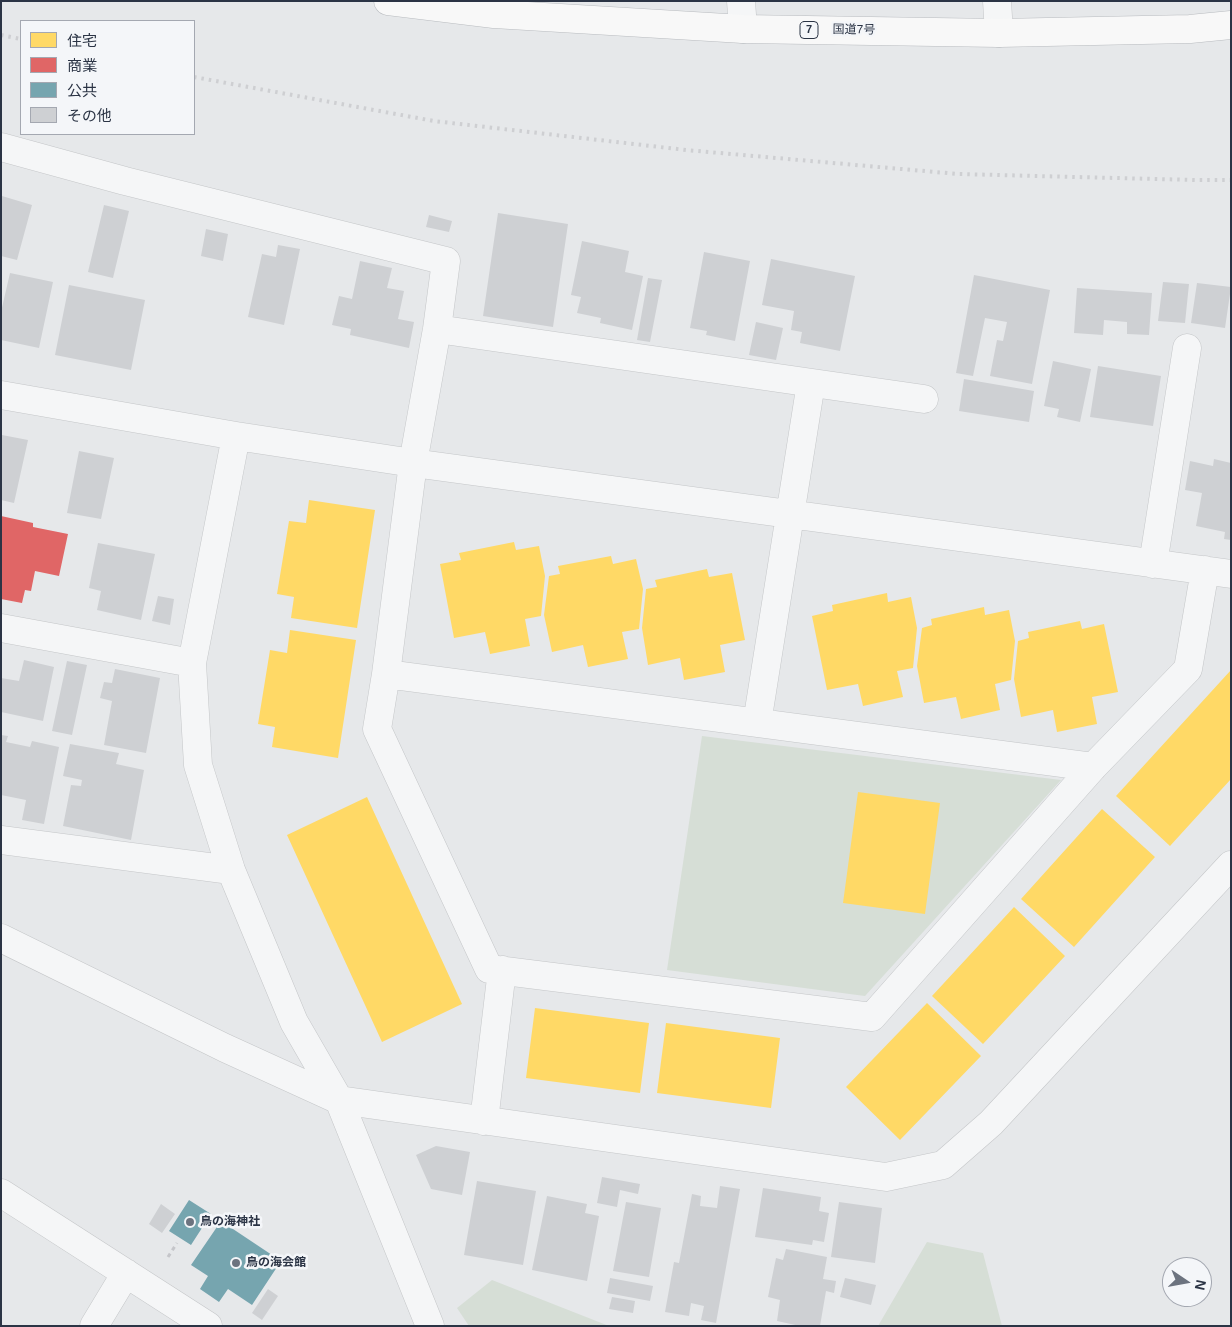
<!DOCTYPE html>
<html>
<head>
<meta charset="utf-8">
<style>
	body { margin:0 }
	#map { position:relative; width:1232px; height:1327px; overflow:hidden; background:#e6e8ea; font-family:Arial,"Noto Sans JP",sans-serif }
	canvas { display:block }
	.frame { position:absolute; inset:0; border:2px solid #2b3445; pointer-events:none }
	.legend { position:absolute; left:20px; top:20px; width:175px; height:115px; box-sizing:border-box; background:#f4f6f9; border:1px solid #a4a8b1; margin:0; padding:6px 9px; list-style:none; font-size:15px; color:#2b3445 }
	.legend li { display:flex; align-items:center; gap:10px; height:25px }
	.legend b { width:25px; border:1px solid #a4a8b1 }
	.north { position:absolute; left:1162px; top:1257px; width:50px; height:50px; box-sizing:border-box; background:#f4f6f9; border:1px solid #a4a8b1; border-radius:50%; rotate:102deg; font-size:14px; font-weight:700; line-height:20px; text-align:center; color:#2b3445 }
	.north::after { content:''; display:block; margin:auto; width:18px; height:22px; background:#6c737f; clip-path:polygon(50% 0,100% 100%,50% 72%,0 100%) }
</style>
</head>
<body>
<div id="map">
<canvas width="1232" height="1327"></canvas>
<div class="frame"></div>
<ul class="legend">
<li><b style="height:14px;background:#ffd966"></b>住宅</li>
<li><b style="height:14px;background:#e06666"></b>商業</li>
<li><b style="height:14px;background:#76a5af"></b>公共</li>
<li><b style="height:14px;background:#ced0d3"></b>その他</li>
</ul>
<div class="north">N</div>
</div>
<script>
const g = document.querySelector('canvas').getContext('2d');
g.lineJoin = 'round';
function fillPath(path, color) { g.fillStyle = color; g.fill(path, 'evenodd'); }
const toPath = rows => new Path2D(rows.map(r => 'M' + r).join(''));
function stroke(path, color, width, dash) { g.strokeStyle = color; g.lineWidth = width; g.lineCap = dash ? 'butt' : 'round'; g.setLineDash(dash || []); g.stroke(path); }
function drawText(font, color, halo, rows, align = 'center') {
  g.font = font + ' Arial,"Noto Sans JP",sans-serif'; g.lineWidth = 5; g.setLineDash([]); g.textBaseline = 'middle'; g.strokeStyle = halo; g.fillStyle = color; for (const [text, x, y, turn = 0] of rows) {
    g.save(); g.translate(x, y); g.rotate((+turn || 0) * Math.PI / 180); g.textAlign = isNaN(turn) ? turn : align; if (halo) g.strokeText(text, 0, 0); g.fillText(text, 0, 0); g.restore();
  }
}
const green = toPath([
	[702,736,1061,780,865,996,667,970],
	[927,1242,983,1253,1002,1326,878,1326],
	[492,1280,609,1326,469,1326,457,1308]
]);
const homes = toPath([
	[309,500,375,510,357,628,291,618,294,597,277,594,289,521,306,523],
	[514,542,516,550,539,546,545,576,541,616,525,619,530,646,490,654,485,632,454,638,440,564,461,560,459,553],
	[611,556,613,564,636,559,643,589,639,629,622,632,628,659,588,667,583,645,552,652,544,615,549,576,560,574,558,566],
	[707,569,709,577,732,573,745,640,720,645,725,672,684,680,680,658,648,665,642,628,646,589,657,587,655,580],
	[887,593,888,602,911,597,917,628,913,668,897,671,903,697,863,706,858,684,827,690,812,616,833,611,832,605],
	[984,607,985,615,1009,610,1015,641,1011,680,995,684,1000,710,961,719,956,697,924,703,917,666,922,628,932,625,931,619],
	[1080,621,1082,629,1104,624,1118,692,1092,697,1097,724,1057,732,1053,710,1021,717,1014,679,1018,641,1029,638,1028,632],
	[290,630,356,640,338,758,272,747,275,727,258,724,270,650,287,653],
	[1231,670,1231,779,1170,846,1116,796],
	[858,792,940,803,925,914,843,903],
	[367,797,462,1004,382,1042,287,835],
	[1102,809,1155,857,1074,947,1021,899],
	[1014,907,1065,956,983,1044,932,996],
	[927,1003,981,1056,900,1140,846,1087],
	[535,1008,649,1023,640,1093,526,1078],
	[666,1023,780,1038,771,1108,657,1093]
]);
const shops = toPath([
	[1,516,33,523,33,527,68,534,59,576,35,571,31,591,25,590,22,603,1,599]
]);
const public = toPath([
	[189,1200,211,1214,191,1245,169,1231],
	[221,1221,281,1261,252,1305,228,1289,219,1302,200,1289,208,1276,191,1265]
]);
const building = toPath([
	[2,196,32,205,17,260,1,256],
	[104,205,129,211,113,278,88,272],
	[498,213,568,224,553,327,483,316],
	[429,215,452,221,449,232,426,227],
	[206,229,228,234,223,261,201,256],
	[582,241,629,251,625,272,643,276,632,330,600,323,601,318,577,313,581,297,571,295],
	[278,245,300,249,284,325,248,317,262,254,276,257],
	[704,252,750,261,735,341,706,335,707,331,690,328],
	[771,259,855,276,840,351,800,343,802,332,791,330,794,311,762,305],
	[360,261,392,268,387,288,404,291,398,319,414,322,409,348,350,335,351,329,332,325,339,296,352,299],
	[10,273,53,282,39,348,1,340,1,312],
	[974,275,1050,290,1032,384,990,376,997,340,1003,341,1007,322,985,318,973,376,956,373],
	[648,278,662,280,650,342,637,340],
	[1163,282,1189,284,1185,323,1158,321],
	[1197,283,1231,287,1225,328,1191,323],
	[69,285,145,300,131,370,55,355],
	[1077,288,1152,293,1149,335,1127,334,1127,322,1104,320,1103,335,1074,333],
	[756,322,783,328,776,360,749,355],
	[1053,361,1091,369,1080,422,1057,417,1059,409,1044,406],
	[1098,366,1161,376,1153,426,1090,417],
	[964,379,1034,391,1029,422,959,411],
	[2,435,28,440,14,503,1,500],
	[79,451,114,458,101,519,67,513],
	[1214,459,1231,463,1231,540,1224,539,1225,532,1196,526,1202,493,1185,490,1190,461,1213,466],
	[98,543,155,554,141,620,97,610,101,591,89,588],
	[158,596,174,599,170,625,152,621],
	[24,660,54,667,43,721,1,712,1,678,19,681],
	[67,661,87,665,72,735,52,731],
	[115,669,160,678,146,753,104,745,112,701,100,698,104,682,112,683],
	[1,735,8,736,6,742,30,747,32,741,59,747,44,824,22,820,26,800,1,795],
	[70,744,119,753,116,764,144,770,131,840,63,826,71,785,81,786,82,780,63,776],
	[436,1146,470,1152,462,1195,431,1189,416,1155],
	[602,1177,640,1184,638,1194,620,1190,617,1207,597,1203],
	[477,1181,536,1191,523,1265,464,1255],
	[720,1186,740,1189,716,1323,701,1320,704,1306,691,1303,689,1316,665,1312,674,1262,679,1263,692,1194,701,1196,700,1206,717,1208],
	[763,1188,821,1197,819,1211,829,1213,824,1242,813,1240,812,1245,755,1237],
	[547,1196,587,1204,585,1213,599,1216,587,1281,532,1270],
	[626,1202,661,1208,649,1277,613,1271],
	[839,1202,882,1208,875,1263,831,1257],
	[161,1204,175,1214,162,1233,149,1224],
	[786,1249,827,1257,823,1279,836,1281,834,1293,826,1291,820,1326,800,1326,777,1321,780,1300,768,1297,776,1258,783,1260],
	[610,1278,653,1286,650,1301,607,1293],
	[845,1278,876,1285,871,1305,840,1297],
	[268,1289,278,1296,262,1320,252,1313],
	[612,1297,635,1301,633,1313,609,1309]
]);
const path = toPath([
	[168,1257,177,1243]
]);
const minor = toPath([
	[741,1,743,29],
	[997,1,999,33],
	[1,147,125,181,446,261,437,329,413,463,386,674,377,729,489,969,872,1017,1093,767,1188,669,1205,570],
	[437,329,924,399],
	[1,395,236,436,413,463,1231,574],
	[236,436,192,663,198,765,231,870,294,1022,339,1100,430,1326],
	[1153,564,1187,348],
	[1,628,192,663],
	[386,674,1093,767],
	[757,723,811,383],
	[1,840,231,870],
	[1,938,225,1048,339,1100,886,1177,943,1165,991,1123,1231,865],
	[484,1121,502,970],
	[1,1193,208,1326],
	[94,1326,126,1273]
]);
const highway = toPath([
	[388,1,494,14,743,29,999,33,1190,29,1231,25]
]);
const rail = toPath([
	[1,35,21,39],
	[194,77,434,121,686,150,958,174,1195,180,1231,180]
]);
const markers = [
	[190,1222,5,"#6c737f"],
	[236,1263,5,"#6c737f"]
];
const shields = [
	[809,30,18]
];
const shieldNames = [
	["7",809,30]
];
const streetNames = [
	["国道7号",854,30,1]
];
const poiNames = [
	["鳥の海神社",200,1222],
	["鳥の海会館",246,1263]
];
fillPath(green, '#d6ded6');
fillPath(homes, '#ffd966');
fillPath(shops, '#e06666');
fillPath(public, '#76a5af');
fillPath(building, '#ced0d3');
stroke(minor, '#c4c6c8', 29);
stroke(highway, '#b8bbbf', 29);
stroke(path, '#c5c6ca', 3, [4, 4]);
stroke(minor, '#f5f6f7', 28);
stroke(highway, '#f8f8f8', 28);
stroke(rail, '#cecfd2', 4, [2.5, 5]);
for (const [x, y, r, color] of markers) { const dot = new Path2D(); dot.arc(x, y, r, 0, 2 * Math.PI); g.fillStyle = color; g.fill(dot); stroke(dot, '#f4f6f9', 2); }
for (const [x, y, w] of shields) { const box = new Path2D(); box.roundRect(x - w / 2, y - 8.5, w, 17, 4); g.fillStyle = '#f4f6f9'; g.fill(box); stroke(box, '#2b3445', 1); }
drawText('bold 11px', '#2b3445', null, shieldNames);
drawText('12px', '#2b3445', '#f4f6f9', streetNames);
drawText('bold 12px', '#2b3445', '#f4f6f9', poiNames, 'left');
</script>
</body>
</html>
